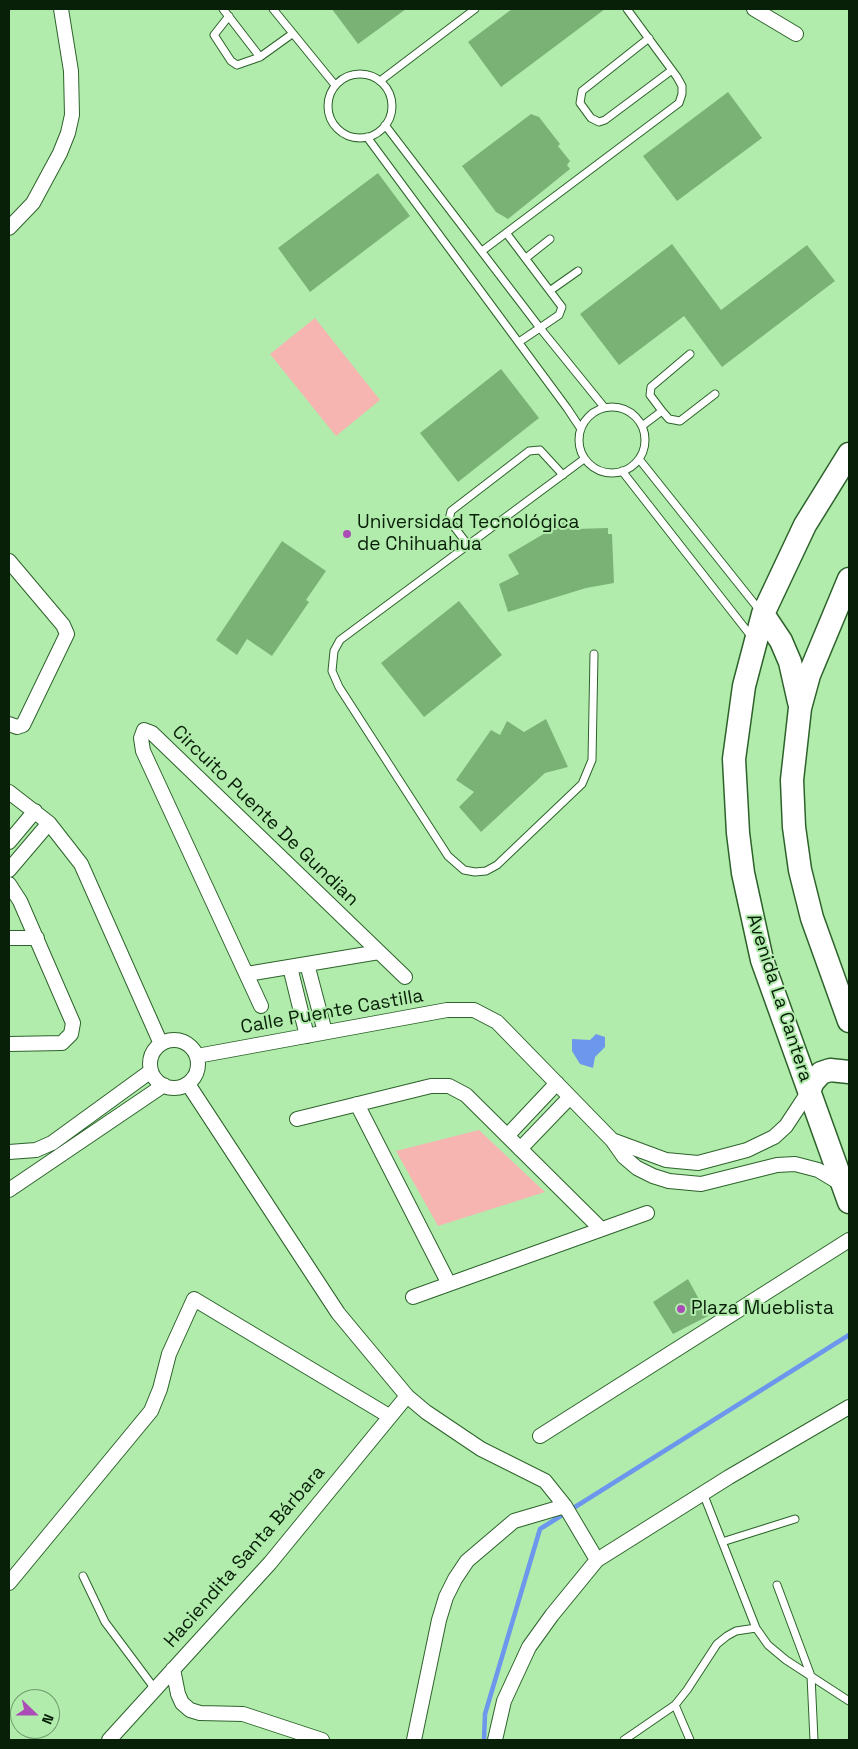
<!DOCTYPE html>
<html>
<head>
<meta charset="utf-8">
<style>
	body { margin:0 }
	#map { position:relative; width:858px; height:1749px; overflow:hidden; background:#b2ecad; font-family:"Space Grotesk",sans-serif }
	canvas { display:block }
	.frame { position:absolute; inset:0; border:10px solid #081f08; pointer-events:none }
	.north { position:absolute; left:10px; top:1689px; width:50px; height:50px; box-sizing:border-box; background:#b2ecad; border:1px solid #6e9a6b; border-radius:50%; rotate:112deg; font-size:14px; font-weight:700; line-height:20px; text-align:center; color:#081f08 }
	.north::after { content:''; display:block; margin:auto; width:18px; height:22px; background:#ab4db7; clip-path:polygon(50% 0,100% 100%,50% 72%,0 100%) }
</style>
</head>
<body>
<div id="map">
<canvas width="858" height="1749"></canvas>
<div class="frame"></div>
<div class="north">N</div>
</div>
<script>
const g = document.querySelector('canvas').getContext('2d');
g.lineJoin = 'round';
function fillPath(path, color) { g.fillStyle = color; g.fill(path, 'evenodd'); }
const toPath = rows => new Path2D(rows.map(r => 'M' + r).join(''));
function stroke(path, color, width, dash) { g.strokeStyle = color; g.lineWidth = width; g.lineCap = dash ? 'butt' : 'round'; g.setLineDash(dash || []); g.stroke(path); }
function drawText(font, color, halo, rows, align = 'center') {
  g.font = font + ' "Space Grotesk",sans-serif'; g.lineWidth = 4; g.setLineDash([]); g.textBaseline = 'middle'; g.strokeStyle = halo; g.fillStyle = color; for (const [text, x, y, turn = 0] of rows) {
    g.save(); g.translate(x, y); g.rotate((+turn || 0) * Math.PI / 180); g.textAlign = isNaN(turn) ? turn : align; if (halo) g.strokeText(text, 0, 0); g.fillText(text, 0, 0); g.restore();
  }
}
const green = toPath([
	[315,318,380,400,336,436,270,354],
	[479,1130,545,1192,438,1226,396,1151]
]);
const water = toPath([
	[596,1034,605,1037,605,1047,595,1057,593,1068,580,1064,572,1051,572,1039,590,1040]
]);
const stream = toPath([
	[484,1740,485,1714,540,1529,849,1335]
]);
const building = toPath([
	[332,9,406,9,358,44],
	[512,9,605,9,501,87,468,42],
	[728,92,762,138,677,201,643,156],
	[531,114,539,117,560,144,558,146,570,161,567,165,570,169,508,219,496,212,462,166],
	[378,173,410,216,310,292,278,248],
	[672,244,721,310,807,245,835,281,722,367,684,316,619,365,580,314],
	[501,369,539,418,458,482,420,433],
	[567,520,574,529,608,528,608,534,612,534,614,583,586,588,508,612,499,584,519,574,508,555],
	[282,541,326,571,306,600,309,602,272,656,247,639,237,655,216,640],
	[459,601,502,655,424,717,381,663],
	[546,719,568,767,545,773,481,832,459,807,474,792,456,780,491,730,500,735,507,721,524,732],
	[688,1279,708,1316,673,1334,653,1302]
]);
const service = toPath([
	[223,9,260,57],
	[273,9,335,85],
	[229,16,214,35,231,61,237,65,260,57,292,34],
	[649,38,582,91,580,103,591,118,599,122,605,120,672,70],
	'328 106a32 32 0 1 1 64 0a32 32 0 1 1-64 0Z',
	[380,81,475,9],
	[385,125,540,328,604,407],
	[367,137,567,408,581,429],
	[507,234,562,307,559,315,519,342],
	[482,251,679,103,682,94,682,86,677,77,627,9],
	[526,258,550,239],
	[551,290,578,271],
	'579 440a33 33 0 1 1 66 0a33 33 0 1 1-66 0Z',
	[662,411,650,395,651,387,690,354],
	[642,426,662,411,669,419,680,421,715,394],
	[584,459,340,640,334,651,332,671,339,687,448,856,464,870,475,872,486,871,497,865,582,784,592,760,594,654],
	[639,459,761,612],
	[622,471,751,636],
	[468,545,449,520,451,511,529,451,540,450,563,475],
	[703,1493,756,1628,768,1645,786,1660,849,1701],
	[722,1542,795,1519],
	[83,1576,105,1622,155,1689],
	[777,1585,811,1676,814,1740],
	[675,1705,690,1740],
	[624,1740,675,1705,687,1690,717,1644,727,1636,736,1631,756,1628]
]);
const minor = toPath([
	[754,9,796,34],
	[9,228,33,203,60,153,68,133,72,115,71,71,61,9],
	[9,561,63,625,67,634,23,725,17,727,9,724],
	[9,792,49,823,81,864,161,1044],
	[9,842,35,811],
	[9,870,49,823],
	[9,884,20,901,73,1023,71,1034,62,1043,9,1044],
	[9,938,37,938],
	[307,964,325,1032],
	[290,967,307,1036],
	[247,974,379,952],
	[261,1006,143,751,141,738,144,730,152,733,405,977],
	'150 1064a24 24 0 1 1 48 0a24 24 0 1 1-48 0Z',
	[197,1056,447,1010,474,1010,497,1022,612,1140,624,1157,637,1168,653,1176,669,1181,701,1184,777,1165,795,1164,818,1170,843,1185],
	[188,1084,338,1313,407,1396,426,1412,481,1449,545,1481,565,1506,597,1560],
	[357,1104,449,1284],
	[297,1119,431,1086,449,1086,466,1095,601,1229],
	[507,1136,557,1083],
	[612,1140,666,1160,698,1163,747,1150,774,1137,786,1126,809,1091],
	[520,1149,570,1097],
	[9,1152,36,1150,52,1143,151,1071],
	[9,1190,164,1085],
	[413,1297,647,1213],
	[540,1436,849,1240],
	[9,1583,151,1411,160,1389,169,1354,194,1299,389,1416],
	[173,1669,178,1694,182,1703,190,1710,200,1713,243,1714,322,1740],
	[109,1740,270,1563,407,1396],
	[414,1740,439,1620,446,1597,455,1579,467,1561,514,1521,565,1506],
	[495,1740,504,1701,529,1647,552,1615,597,1560,729,1477,849,1407]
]);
const primary = toPath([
	[849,454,805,525,763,614,744,686,734,759,738,833,743,873,762,960,849,1202],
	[849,579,809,675,800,708,792,780,794,827,800,870,812,918,849,1021],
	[763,614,781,641,790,662,799,702],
	[809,1091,813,1082,821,1073,830,1070,849,1072]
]);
const markers = [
	[347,534,5,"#ab4db7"],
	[681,1309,5,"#ab4db7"]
];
const poiNames = [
	["Universidad Tecnológica",357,523],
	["de Chihuahua",357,545],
	["Plaza Mueblista",691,1309]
];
const streetNames = [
	["Circuito Puente De Gundian",265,816,44],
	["Avenida La Cantera",779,998,72],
	["Calle Puente Castilla",332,1012,-10],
	["Haciendita Santa Bárbara",245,1557,-49]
];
fillPath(green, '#f6b5b1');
fillPath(water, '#6c97ec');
stroke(stream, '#6c97ec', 4.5);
fillPath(building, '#7ab276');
stroke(service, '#2d632b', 9);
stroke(minor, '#2d632b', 16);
stroke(primary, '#2d632b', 25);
stroke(service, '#fff', 7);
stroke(minor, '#fff', 14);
stroke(primary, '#fff', 22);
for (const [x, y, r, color] of markers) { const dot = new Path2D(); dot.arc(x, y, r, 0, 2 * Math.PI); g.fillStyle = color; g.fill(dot); stroke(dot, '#b2ecad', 2); }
drawText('19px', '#081f08', '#b2ecad', poiNames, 'left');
drawText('19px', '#081f08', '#b2ecad', streetNames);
</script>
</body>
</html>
